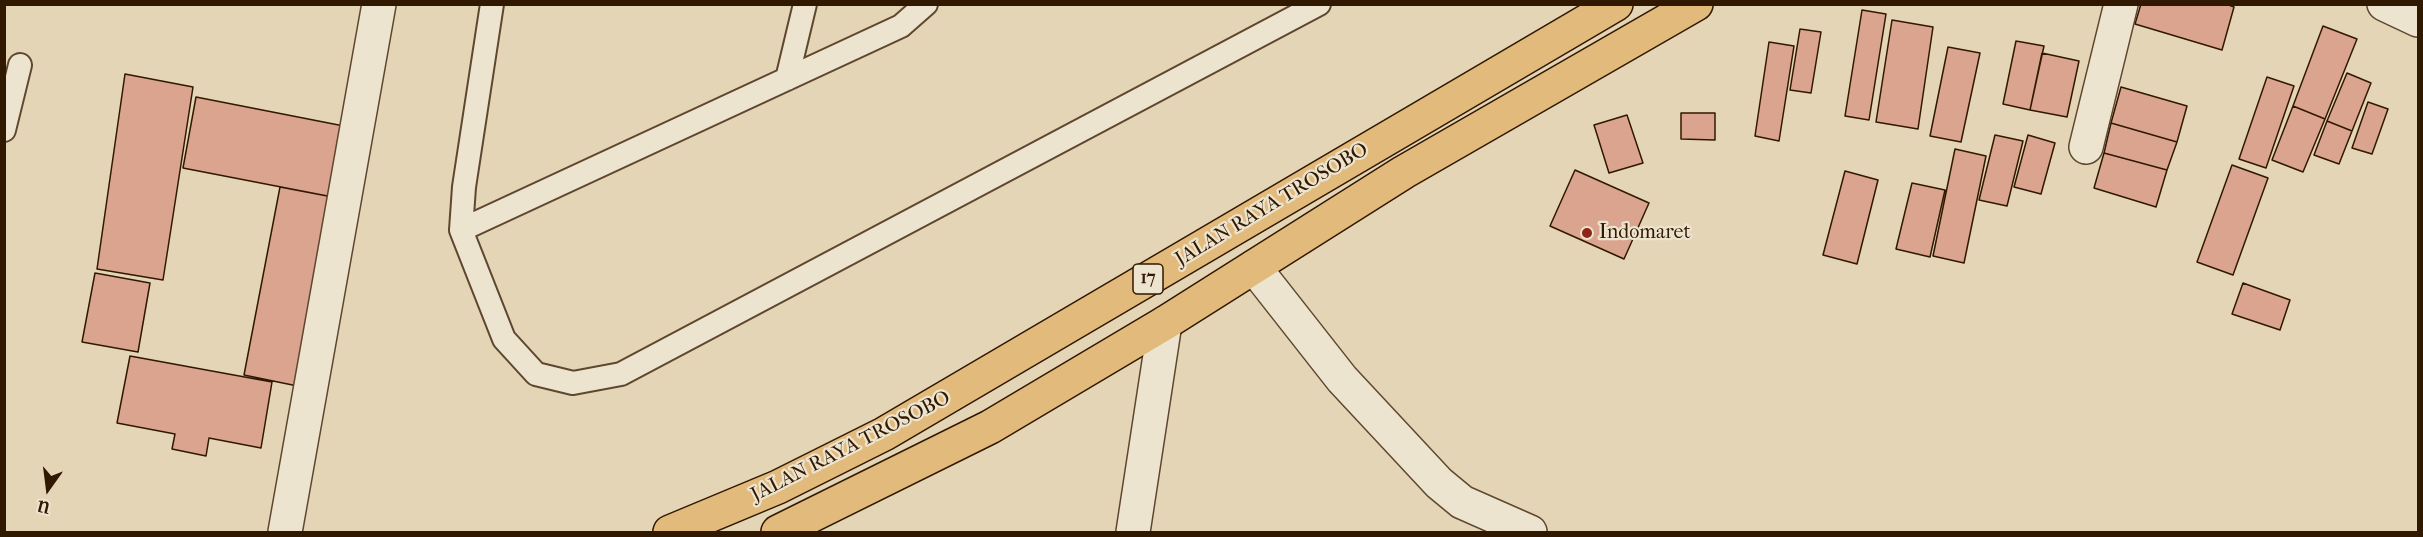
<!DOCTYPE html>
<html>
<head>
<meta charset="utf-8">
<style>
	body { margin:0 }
	#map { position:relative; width:2423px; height:537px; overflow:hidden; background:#e4d5b6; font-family:"IM FELL French Canon",serif }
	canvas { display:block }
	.frame { position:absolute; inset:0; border:6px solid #311801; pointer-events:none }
	.north { position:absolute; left:18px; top:459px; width:60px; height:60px; -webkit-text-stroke:4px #ede4d0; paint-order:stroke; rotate:194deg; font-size:16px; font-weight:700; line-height:24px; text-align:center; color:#311801 }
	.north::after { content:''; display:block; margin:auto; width:21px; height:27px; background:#311801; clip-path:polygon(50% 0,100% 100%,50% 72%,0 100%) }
</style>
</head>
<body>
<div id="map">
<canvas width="2423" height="537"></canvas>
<div class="frame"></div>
<div class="north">U</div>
</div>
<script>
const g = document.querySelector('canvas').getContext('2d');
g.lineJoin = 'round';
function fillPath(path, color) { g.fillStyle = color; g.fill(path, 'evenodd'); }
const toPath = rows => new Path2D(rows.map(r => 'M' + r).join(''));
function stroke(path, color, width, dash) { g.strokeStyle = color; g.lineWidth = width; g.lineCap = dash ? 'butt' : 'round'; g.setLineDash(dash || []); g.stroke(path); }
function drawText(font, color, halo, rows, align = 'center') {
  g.font = font + ' "IM FELL French Canon",serif'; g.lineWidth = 4.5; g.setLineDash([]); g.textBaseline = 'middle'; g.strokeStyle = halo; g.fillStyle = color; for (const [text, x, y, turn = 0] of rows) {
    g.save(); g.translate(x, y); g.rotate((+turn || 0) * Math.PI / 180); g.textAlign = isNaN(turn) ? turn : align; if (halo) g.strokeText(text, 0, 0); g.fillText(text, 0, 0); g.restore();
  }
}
const building = toPath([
	[2141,4,2226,4,2234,7,2222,50,2135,24,2141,4],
	[1862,10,1886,14,1869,120,1845,116,1862,10],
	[1892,20,1933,27,1918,129,1876,122,1892,20],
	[2323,26,2357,39,2325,119,2293,106,2323,26],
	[1800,29,1821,32,1811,93,1790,90,1800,29],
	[2016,41,2044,46,2030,110,2003,104,2016,41],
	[1769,42,1794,46,1779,141,1755,136,1769,42],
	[1948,47,1980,53,1961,142,1930,136,1948,47],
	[2042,53,2079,61,2067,117,2030,110,2042,53],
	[2347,73,2371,83,2352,131,2327,121,2347,73],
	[125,74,193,87,163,280,97,269,125,74],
	[2267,77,2294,86,2266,168,2239,159,2267,77],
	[2121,87,2187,106,2177,142,2111,123,2121,87],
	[196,97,354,128,343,199,183,168,196,97],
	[2368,102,2388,109,2372,154,2352,148,2368,102],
	[2293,106,2325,119,2303,172,2272,160,2293,106],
	[1681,113,1715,113,1715,140,1681,139,1681,113],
	[1627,115,1643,163,1609,173,1594,125,1627,115],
	[2327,121,2352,131,2339,164,2314,155,2327,121],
	[2111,123,2177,142,2167,170,2104,153,2111,123],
	[1995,135,2023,141,2007,206,1979,200,1995,135],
	[2028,135,2055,143,2041,194,2014,187,2028,135],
	[1955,149,1986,156,1964,263,1933,256,1955,149],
	[2104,153,2167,170,2156,207,2094,188,2104,153],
	[2232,165,2268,178,2233,275,2197,262,2232,165],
	[1575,170,1649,203,1624,259,1550,226,1575,170],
	[1845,171,1878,180,1857,264,1823,255,1845,171],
	[1912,183,1945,190,1930,257,1896,249,1912,183],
	[280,187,343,199,307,388,244,375,280,187],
	[95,273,150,283,138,352,82,342,95,273],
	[2243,283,2290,300,2280,330,2232,314,2243,283],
	[130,356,272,382,261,448,209,438,206,456,172,449,175,434,117,423,130,356]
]);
const lane = toPath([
	[492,4,464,187,461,230,504,339,536,374,573,383,621,374,1319,4],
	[787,79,805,4],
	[4,130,20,65],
	[461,230,901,26,926,4]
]);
const street = toPath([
	[2384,4,2418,20],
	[2086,147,2121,4],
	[1254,267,1342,379,1439,483,1462,502,1530,532],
	[285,532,379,4],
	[1133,532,1165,323]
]);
const highway = toPath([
	[670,532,778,487,884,434,1616,4],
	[778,532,990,427,1165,323,1404,172,1696,4]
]);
const markers = [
	[1587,233,6,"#8f2418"]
];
const shields = [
	[1148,279,30]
];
const shieldNames = [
	["17",1148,279]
];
const streetNames = [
	["JALAN RAYA TROSOBO",1272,205,-31],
	["JALAN RAYA TROSOBO",851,447,-27]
];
const poiNames = [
	["Indomaret",1599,233]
];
fillPath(building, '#daa48f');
stroke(building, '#311801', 1.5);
stroke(lane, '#5e472e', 26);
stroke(street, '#5e472e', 36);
stroke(highway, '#311801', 36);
stroke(lane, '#ede4d0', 22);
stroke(street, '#ede4d0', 33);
stroke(highway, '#e2ba7b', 33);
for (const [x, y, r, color] of markers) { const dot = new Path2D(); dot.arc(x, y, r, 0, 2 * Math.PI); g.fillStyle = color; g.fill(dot); stroke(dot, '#ede4d0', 2); }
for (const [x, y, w] of shields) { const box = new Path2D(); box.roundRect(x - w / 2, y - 15, w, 30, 4.5); g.fillStyle = '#ede4d0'; g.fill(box); stroke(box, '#311801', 1.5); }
drawText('bold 18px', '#311801', null, shieldNames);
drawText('20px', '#311801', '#ede4d0', streetNames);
drawText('20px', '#311801', '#ede4d0', poiNames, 'left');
</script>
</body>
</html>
